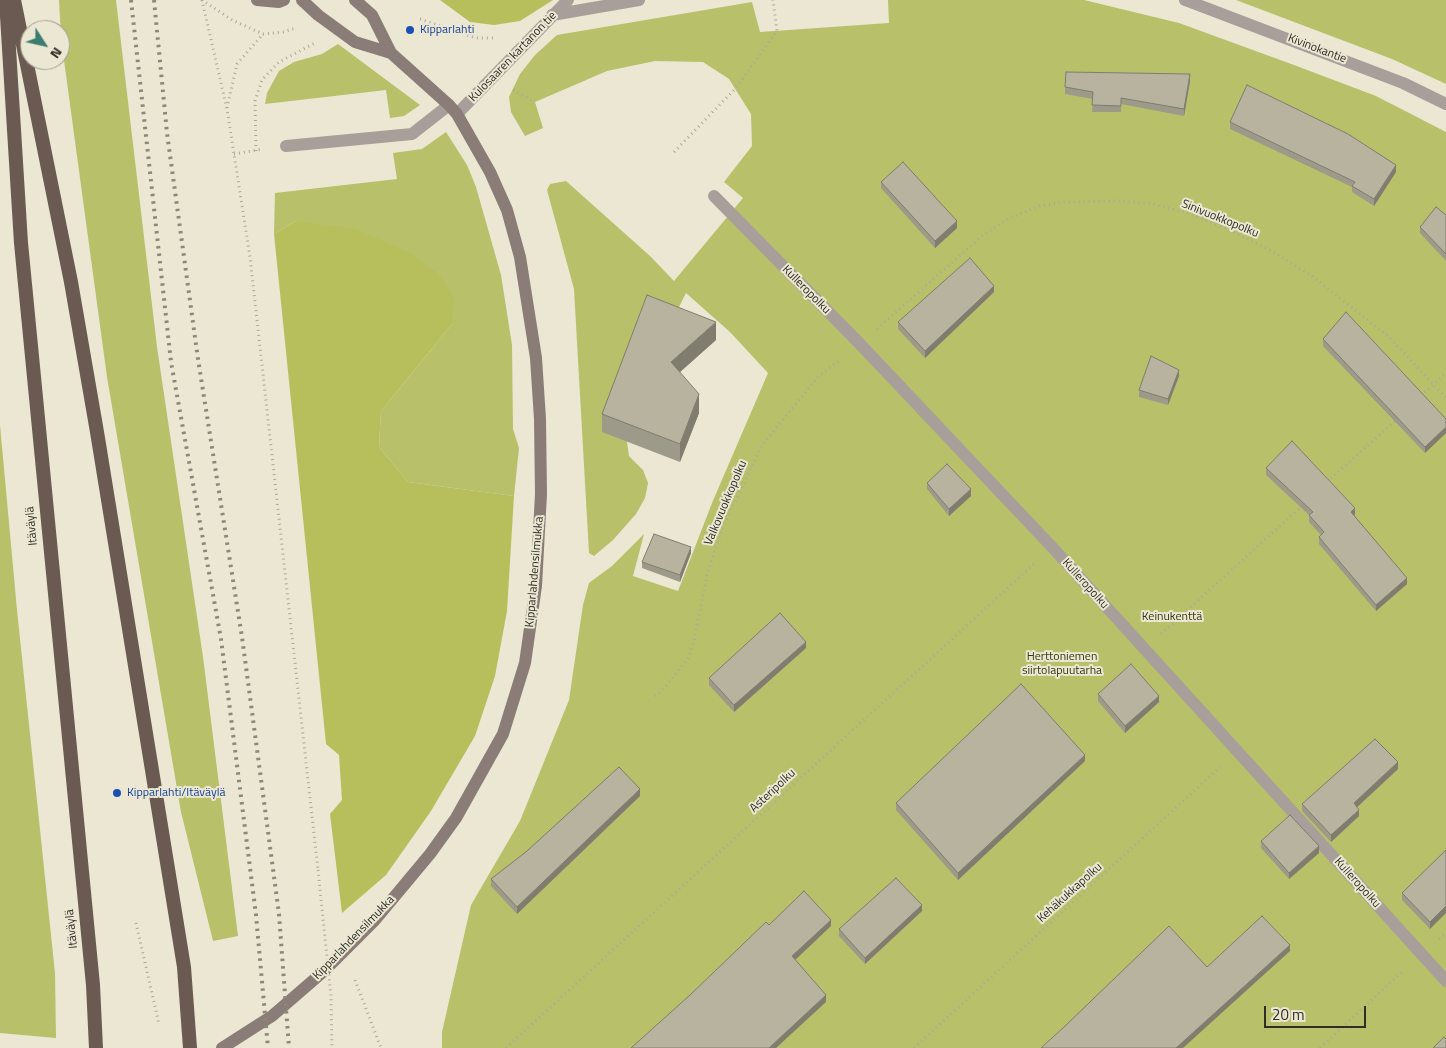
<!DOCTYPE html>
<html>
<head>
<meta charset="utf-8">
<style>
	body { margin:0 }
	#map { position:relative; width:1446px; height:1048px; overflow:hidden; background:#ebe7d3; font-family:"Titillium Web",sans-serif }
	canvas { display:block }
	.north { position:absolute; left:20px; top:20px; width:50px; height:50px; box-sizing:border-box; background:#ebe7d3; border:1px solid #a09d8d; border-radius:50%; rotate:125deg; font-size:14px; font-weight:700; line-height:20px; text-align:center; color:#2f2d25 }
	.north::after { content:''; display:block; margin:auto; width:18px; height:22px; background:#3b7e6f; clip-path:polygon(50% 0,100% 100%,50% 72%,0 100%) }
	.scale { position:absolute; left:1264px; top:1006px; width:102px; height:22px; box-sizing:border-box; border:2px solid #2f2d25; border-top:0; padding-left:6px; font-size:15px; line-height:18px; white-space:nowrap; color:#2f2d25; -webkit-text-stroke:4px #ebe7d3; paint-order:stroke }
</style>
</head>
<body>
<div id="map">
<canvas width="1446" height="1048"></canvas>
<div class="north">N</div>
<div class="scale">20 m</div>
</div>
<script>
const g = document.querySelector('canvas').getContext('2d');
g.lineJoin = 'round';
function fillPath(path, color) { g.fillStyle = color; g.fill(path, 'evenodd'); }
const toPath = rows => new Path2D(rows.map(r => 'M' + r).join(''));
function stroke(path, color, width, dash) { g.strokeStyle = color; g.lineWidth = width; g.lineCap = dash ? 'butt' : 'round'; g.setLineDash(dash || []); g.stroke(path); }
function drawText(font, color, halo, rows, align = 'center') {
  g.font = font + ' "Titillium Web",sans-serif'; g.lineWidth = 4; g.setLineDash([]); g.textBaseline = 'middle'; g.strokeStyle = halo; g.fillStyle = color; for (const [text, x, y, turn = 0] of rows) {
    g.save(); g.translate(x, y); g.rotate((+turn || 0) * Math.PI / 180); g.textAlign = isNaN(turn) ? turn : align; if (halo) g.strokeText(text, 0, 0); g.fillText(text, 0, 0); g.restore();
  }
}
const green = toPath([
	[59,0,116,0,157,347,203,657,238,936,213,941,181,812,107,377,61,38],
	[888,0,1084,0,1179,23,1294,65,1376,96,1446,132,1446,1048,442,1048,442,1032,471,905,520,821,569,700,583,605,589,583,612,566,644,534,633,576,678,591,712,503,768,373,730,332,686,293,671,323,627,442,629,456,643,470,648,483,645,498,636,514,613,540,594,556,589,553,574,289,547,190,550,184,566,181,650,256,674,281,743,198,724,182,752,146,751,114,729,79,703,62,655,61,607,71,535,102,543,128,525,136,511,112,509,97,520,74,535,55,557,35,752,2,760,32,889,23],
	[1236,0,1446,0,1446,84,1392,59],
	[338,44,420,105,404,116,390,118,386,90,265,104,267,93,279,71,294,62,322,54],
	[446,132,467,165,476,187,501,275,512,345,513,429,519,448,514,496,408,482,379,447,381,411,452,324,296,221,274,234,275,193,397,179,393,153,422,149],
	[0,425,17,610,55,973,56,1038,0,1033]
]);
const forest = toPath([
	[440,0,553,0,520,21,494,25,470,22],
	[296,221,356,229,410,253,439,274,454,298,452,324,381,411,379,447,408,482,514,496,507,611,495,676,475,736,431,811,386,875,342,913,330,814,342,800,339,755,326,744,274,234]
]);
const path = toPath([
	[202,0,227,109,250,257,318,870],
	[202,0,232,20,263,34,283,32,296,28],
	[420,19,476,38,496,38],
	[513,90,535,102],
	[227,108,237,64,263,34],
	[256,151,255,101,262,80,279,62,315,43],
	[674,152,735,89,777,31,773,0],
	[234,154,263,149],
	[877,329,982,236,1009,218,1040,206,1064,202,1121,201,1153,204,1190,214,1227,229,1268,249,1312,276,1389,337,1446,398],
	[1421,396,1446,373],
	[1327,482,1397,419],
	[1161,634,1303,505],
	[655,696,662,691,689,657,694,640,708,571,722,529,762,445,818,377,841,359],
	[136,923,159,1024],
	[1439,939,1446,933],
	[355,980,381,1048],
	[506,1048,1035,563],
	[914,1048,1220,767],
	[1320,1048,1404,970]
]);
const service = toPath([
	[286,146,412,134,449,105],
	[714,196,860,344,1052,547,1446,981]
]);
const minor = toPath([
	[1185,0,1403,83,1446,104],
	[552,15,639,0],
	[457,114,568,0]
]);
const secondary = toPath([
	[257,0,279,2,284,0],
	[302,0,318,15,355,42,391,53],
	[222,1048,272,1016,324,971,375,920,430,854,456,818,503,734,525,663,536,586,541,494,540,419,536,358,520,257,507,210,490,172,457,114,449,105,391,53,372,15,355,0]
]);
const trunk = toPath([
	[6,0,21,243,93,985,96,1048],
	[14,0,71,282,97,432,184,967,190,1048]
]);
const rail = toPath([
	[131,0,171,362,221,639,256,915,268,1048],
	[154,0,167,133,198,359,242,637,279,914,289,1048]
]);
const pathBridge = toPath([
	[318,870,331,996,332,1048]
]);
const wall = toPath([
	[1190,81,1184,116,1121,104,1121,112,1092,112,1093,99,1065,94,1065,87],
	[1230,122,1396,172,1374,206,1352,192,1352,187,1230,129],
	[881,182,957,228,935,248,881,188],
	[1446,215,1446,261,1420,233,1420,227],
	[994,292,925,358,898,329,898,322],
	[1323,339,1446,419,1446,433,1425,453,1323,346],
	[716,340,680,372,699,413,680,462,602,432,602,414],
	[1179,376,1168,405,1139,397,1139,390],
	[1266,468,1355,515,1354,515,1407,584,1376,611,1319,544,1319,537,1321,535,1309,522,1309,515,1266,475],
	[927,483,971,496,949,516,927,489],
	[691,553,680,582,642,568,642,562],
	[806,648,734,712,709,685,709,678],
	[1098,694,1159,702,1125,733,1098,701],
	[1085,761,958,880,896,810,896,803],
	[1398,769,1357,807,1359,816,1331,842,1302,811,1302,804],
	[640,796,517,914,491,886,491,879],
	[1261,841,1319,853,1289,879,1261,848],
	[1446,850,1430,929,1402,900,1402,893],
	[922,911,865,964,839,936,839,929]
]);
const shadedWall = toPath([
	[1190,74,1190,81,1184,116,1184,109],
	[1396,165,1396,172,1374,206,1374,199],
	[957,221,957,228,935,248,935,241],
	[994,286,994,292,925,358,925,351],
	[716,322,716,340,671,380,671,362],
	[1179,370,1179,376,1168,405,1168,399],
	[699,394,699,413,680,462,680,444],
	[1446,427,1446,433,1425,453,1425,447],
	[971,489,971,496,949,516,949,509],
	[1355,508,1355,515,1351,518,1351,512],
	[691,547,691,553,680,582,680,575],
	[1407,578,1407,584,1376,611,1376,605],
	[806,642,806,648,734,712,734,705],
	[1159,696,1159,702,1125,733,1125,726],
	[1085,755,1085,761,958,880,958,873],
	[1398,762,1398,769,1354,810,1354,803],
	[640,789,640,796,517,914,517,907],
	[1359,810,1359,816,1331,842,1331,835],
	[1319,846,1319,853,1289,879,1289,873],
	[922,905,922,911,865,964,865,958],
	[1446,906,1446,913,1430,929,1430,922],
	[831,920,831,926,792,963,792,956],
	[1290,945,1290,951,1183,1048,1176,1048],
	[826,995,826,1002,776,1048,769,1048]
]);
const building = toPath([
	[1066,72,1190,74,1184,109,1121,98,1121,106,1092,105,1093,92,1065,87,1066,72],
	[1247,85,1348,134,1396,165,1374,199,1352,186,1355,182,1230,122,1247,85],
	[903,162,957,221,935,241,881,182,903,162],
	[1436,207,1446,215,1446,254,1420,227,1436,207],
	[970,258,994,286,925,351,898,322,970,258],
	[647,295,716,322,671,362,699,394,680,444,602,414,647,295],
	[1346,312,1446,419,1446,427,1425,447,1323,339,1346,312],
	[1151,356,1179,370,1168,399,1139,390,1151,356],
	[1292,441,1355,508,1351,512,1407,578,1376,605,1319,537,1324,532,1309,515,1313,512,1266,468,1292,441],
	[947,464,971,489,949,509,927,483,947,464],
	[654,534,691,547,680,575,642,562,654,534],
	[780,613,806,642,734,705,709,678,780,613],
	[1131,664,1159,696,1125,726,1098,694,1131,664],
	[1021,684,1085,755,958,873,896,803,1021,684],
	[1375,739,1398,762,1354,803,1359,810,1331,835,1302,804,1375,739],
	[619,767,640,789,517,907,491,879,527,851,619,767],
	[1290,815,1319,846,1289,873,1261,841,1290,815],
	[1446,850,1446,906,1430,922,1402,893,1446,850],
	[896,878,922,905,865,958,839,929,896,878],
	[804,891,831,920,792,956,826,995,769,1048,631,1048,690,995,766,922,769,925,804,891],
	[1262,916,1290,945,1176,1048,1041,1048,1064,1027,1169,926,1207,967,1262,916],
	[1444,1037,1446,1039,1446,1048,1433,1048,1444,1037]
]);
const markers = [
	[410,30,5,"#1a4fb4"],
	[117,793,5,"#1a4fb4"]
];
const transitNames = [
	["Kipparlahti",420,30],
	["Kipparlahti/Itäväylä",127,793]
];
const streetNames = [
	["Kivinokantie",1317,49,21],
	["Kulosaaren kartanon tie",513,57,-46],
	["Sinivuokkopolku",1220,219,22],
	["Kulleropolku",806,290,45],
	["Valkovuokkopolku",726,503,-67],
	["Itäväylä",32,526,-95],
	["Kipparlahdensilmukka",535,572,-85],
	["Kulleropolku",1085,584,48],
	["Asteripolku",773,791,-43],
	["Kulleropolku",1357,883,48],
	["Kehäkukkapolku",1070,893,-42],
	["Itäväylä",72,929,-96],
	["Kipparlahdensilmukka",354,938,-46]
];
const parkNames = [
	["Keinukenttä",1172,617],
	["Herttoniemen",1062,657],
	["siirtolapuutarha",1062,671]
];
fillPath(green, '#b8c069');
fillPath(forest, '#b7bf5d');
stroke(path, '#ada999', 3, [1, 4]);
stroke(service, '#a89f9b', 12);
stroke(minor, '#a89f9b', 12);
stroke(secondary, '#8a7c76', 12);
stroke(trunk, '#6a5a52', 14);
stroke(rail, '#8b887a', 4, [2.5, 5]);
stroke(pathBridge, '#ada999', 3, [1, 4]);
fillPath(wall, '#9d9a89');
fillPath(shadedWall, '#807d6f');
fillPath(building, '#b7b39f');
stroke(building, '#807d6f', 1);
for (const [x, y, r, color] of markers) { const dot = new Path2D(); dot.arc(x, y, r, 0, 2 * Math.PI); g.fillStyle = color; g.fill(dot); stroke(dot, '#ebe7d3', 2); }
drawText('12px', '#164399', '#ebe7d3', transitNames, 'left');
drawText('12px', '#2f2d25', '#ebe7d3', streetNames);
drawText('12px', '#35380e', '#ebe7d3', parkNames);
</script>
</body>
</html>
